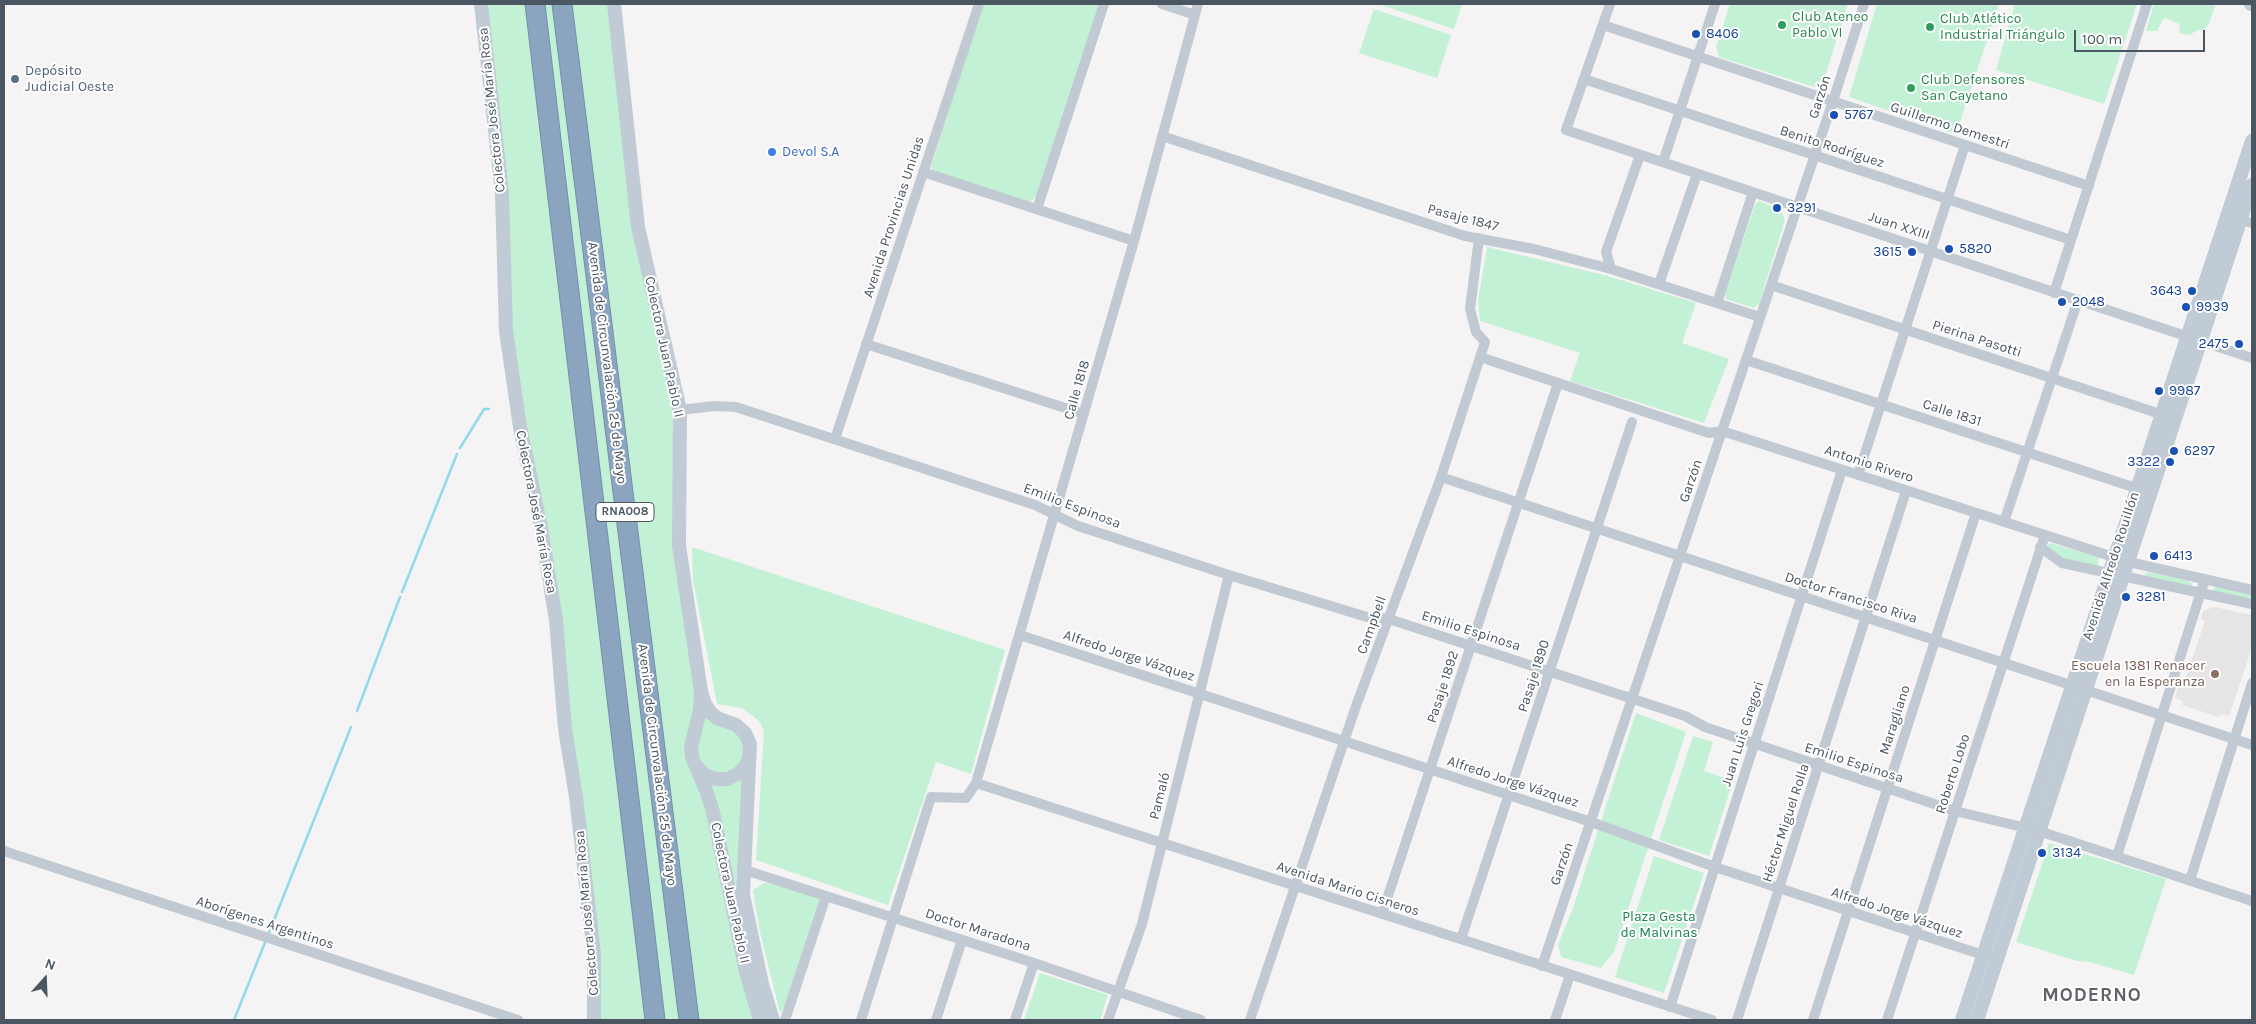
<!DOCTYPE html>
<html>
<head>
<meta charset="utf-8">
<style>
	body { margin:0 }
	#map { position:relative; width:2256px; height:1024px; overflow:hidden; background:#f5f3f3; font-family:Karla,sans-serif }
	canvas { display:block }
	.frame { position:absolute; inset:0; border:5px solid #4a5661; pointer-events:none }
	.north { position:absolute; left:20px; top:954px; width:50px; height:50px; -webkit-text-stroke:4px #fff; paint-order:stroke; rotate:20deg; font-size:14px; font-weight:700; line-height:20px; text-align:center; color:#4a5661 }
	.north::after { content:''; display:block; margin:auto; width:18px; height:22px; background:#4a5661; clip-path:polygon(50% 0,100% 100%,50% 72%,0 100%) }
	.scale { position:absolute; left:2074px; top:30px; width:131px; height:22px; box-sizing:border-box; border:2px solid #4a5661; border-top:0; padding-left:6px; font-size:15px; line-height:18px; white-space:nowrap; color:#4a5661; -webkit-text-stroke:4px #fff; paint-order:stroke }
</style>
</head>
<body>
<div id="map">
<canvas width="2256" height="1024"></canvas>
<div class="frame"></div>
<div class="north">N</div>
<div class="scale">100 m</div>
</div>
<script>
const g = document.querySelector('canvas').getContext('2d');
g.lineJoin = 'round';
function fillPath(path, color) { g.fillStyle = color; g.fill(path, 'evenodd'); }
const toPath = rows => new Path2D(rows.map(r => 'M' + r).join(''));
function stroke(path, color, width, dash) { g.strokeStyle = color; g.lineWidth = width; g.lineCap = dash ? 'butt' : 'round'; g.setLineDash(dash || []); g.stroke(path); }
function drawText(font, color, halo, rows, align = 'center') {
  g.font = font + ' Karla,sans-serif'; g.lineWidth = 4; g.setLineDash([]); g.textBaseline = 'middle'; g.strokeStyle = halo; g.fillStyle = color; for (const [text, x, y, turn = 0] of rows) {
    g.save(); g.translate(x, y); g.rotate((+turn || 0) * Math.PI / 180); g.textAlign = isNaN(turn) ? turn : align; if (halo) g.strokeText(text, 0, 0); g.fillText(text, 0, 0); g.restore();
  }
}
const education = toPath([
	[2214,607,2252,615,2252,647,2229,716,2221,714,2219,717,2182,705,2183,701,2175,698,2178,687,2182,688,2205,621,2201,619,2203,611]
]);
const green = toPath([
	[481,4,614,4,638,227,680,410,679,546,705,704,745,733,745,870,773,1020,594,1020,559,667,520,427],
	[983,4,1100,4,1038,194,1029,203,933,171,931,167],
	[1378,4,1462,4,1454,29],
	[1730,4,1848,4,1823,82,1814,87,1719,57,1716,47],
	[1877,4,1999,4,1956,134,1849,97],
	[2015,4,2137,4,2104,104,1996,70],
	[2154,4,2210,4,2215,6,2209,23,2204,30,2197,30,2190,35,2179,33,2180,24,2164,18,2157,31,2146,31],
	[1374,9,1451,35,1437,78,1359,53],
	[1759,201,1780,209,1785,220,1759,304,1754,308,1726,299,1725,294,1755,205],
	[1487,247,1608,276,1696,303,1682,343,1729,359,1704,423,1570,381,1580,353,1480,321,1478,301],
	[2050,543,2099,557,2098,565,2095,566,2063,560,2047,548,2048,545],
	[692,547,1005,650,971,774,936,762,888,905,756,860,764,731,759,721,742,708,717,704,693,580],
	[2148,572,2187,580,2192,584,2191,587,2145,578,2145,573],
	[2216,586,2252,593,2252,601,2212,592],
	[1636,713,1686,732,1614,952,1601,968,1561,957,1558,944,1572,911],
	[1693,736,1713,742,1704,771,1733,781,1709,856,1659,840],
	[2049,843,2166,879,2134,975,2090,962,2077,961,2016,942],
	[1654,856,1704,873,1664,993,1615,977],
	[764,883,779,885,818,898,821,903,785,1006,780,1013,759,928,753,890],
	[1040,973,1108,995,1100,1020,1024,1020]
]);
const stream = toPath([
	[460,448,484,409,489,409],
	[402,592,457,454],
	[357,711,400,597],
	[268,935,351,727],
	[234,1020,266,940]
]);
const street = toPath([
	[1162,4,1195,15],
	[1610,4,1566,130,2252,358],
	[1603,25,2089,186],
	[1584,79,2071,240],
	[1162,136,1465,236,1534,249,1611,269,1760,317],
	[1663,162,1715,4],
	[923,172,1134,241],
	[1037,209,1104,4],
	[2240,220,2252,223],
	[1611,269,1606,252,1640,155],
	[1659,284,1697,174],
	[1771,285,2166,416],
	[2054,293,2147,4],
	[1717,303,1753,192],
	[866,344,1084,414],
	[1480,357,1709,433,1722,431,2129,562,2252,590],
	[1746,360,2142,490],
	[680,410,715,406,736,407,1035,505,1078,526,1229,575,1367,617,1389,619,1685,716,1705,727,1955,811,2039,831,2252,901],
	[835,439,979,4],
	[1858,475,1965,145],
	[1441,477,2252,745],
	[2004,522,2078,300],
	[2040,547,2062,563,2252,604],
	[1020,635,1591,822,1715,867,1989,957],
	[976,783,1712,1020],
	[4,851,518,1020],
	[2117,856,2205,579],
	[745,870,1034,963,1201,1020],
	[2190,880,2252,683],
	[1382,914,1558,383],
	[1461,939,1632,422],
	[1542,966,1833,101,1864,4],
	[1670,1007,1842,470],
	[785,1020,826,896],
	[861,1020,931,797,966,798,976,783,1134,241,1198,4],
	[936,1020,962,940],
	[1015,1020,1034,963],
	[1108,1020,1142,924,1229,575],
	[1250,1020,1356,706,1441,477,1485,342,1476,332,1470,309,1479,238],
	[1555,1020,1570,975],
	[1737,1020,1906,491],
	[1813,1020,1976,513],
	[1887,1020,2045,535]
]);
const secondary = toPath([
	[481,4,502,193,506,331,520,427,541,528,556,620,565,729,576,797,594,954,594,1020],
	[614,4,638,227,680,410,679,546,701,691,705,704,711,713,717,718,736,725,745,733,750,744,743,895,762,984,773,1020],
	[2251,4,2252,4],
	[701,694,700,710,691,747,692,757,706,790,713,812,746,972,760,1020],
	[697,767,705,775,716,779,727,779,738,774,746,766,749,758],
	[1962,1020,2252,141],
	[1977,1020,2252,185]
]);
const highway = toPath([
	[535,4,655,1020],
	[562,4,689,1020]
]);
const markers = [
	[1782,25,5,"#2e9e5b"],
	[1930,27,5,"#2e9e5b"],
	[1696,34,5,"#1a4fb4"],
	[15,79,5,"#5c6f8a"],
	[1911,88,5,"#2e9e5b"],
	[1834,115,5,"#1a4fb4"],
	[772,152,5,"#3f7fe0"],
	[1777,208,5,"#1a4fb4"],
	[1949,249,5,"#1a4fb4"],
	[1912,252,5,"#1a4fb4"],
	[2192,291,5,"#1a4fb4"],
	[2062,302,5,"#1a4fb4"],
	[2186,307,5,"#1a4fb4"],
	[2239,344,5,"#1a4fb4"],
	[2159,391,5,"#1a4fb4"],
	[2174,451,5,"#1a4fb4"],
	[2170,462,5,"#1a4fb4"],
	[2154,556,5,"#1a4fb4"],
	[2126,597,5,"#1a4fb4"],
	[2215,674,5,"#8d6e63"],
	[2042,853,5,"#1a4fb4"]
];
const shields = [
	[625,512,58]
];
const shieldNames = [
	["RNA008",625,512]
];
const leisureNames = [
	["Club Ateneo",1792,17],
	["Pablo VI",1792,33],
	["Club Atlético",1940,19],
	["Industrial Triángulo",1940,35],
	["Club Defensores",1921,80],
	["San Cayetano",1921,96]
];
const transitNames = [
	["8406",1706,34],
	["5767",1844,115],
	["3291",1787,208],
	["5820",1959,249],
	["3615",1902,252,"right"],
	["3643",2182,291,"right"],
	["2048",2072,302],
	["9939",2196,307],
	["2475",2229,344,"right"],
	["9987",2169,391],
	["6297",2184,451],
	["3322",2160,462,"right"],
	["6413",2164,556],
	["3281",2136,597],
	["3134",2052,853]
];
const serviceNames = [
	["Depósito",25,71],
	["Judicial Oeste",25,87]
];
const streetNames = [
	["Garzón",1820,97,-72],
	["Colectora José María Rosa",492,110,-96],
	["Guillermo Demestri",1950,126,18],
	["Benito Rodríguez",1832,147,18],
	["Avenida Provincias Unidas",894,217,-72],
	["Pasaje 1847",1463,218,15],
	["Juan XXIII",1899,226,18],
	["Pierina Pasotti",1977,339,18],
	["Colectora Juan Pablo II",664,347,78],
	["Avenida de Circunvalación 25 de Mayo",607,363,83],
	["Calle 1818",1077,390,-74],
	["Calle 1831",1952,413,18],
	["Antonio Rivero",1869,464,18],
	["Garzón",1691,481,-71],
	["Emilio Espinosa",1072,506,21],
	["Colectora José María Rosa",536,512,79],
	["Avenida Alfredo Rouillón",2111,566,-72],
	["Doctor Francisco Riva",1851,598,18],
	["Campbell",1372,625,-70],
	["Emilio Espinosa",1471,631,18],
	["Alfredo Jorge Vázquez",1129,656,18],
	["Pasaje 1890",1534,676,-72],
	["Pasaje 1892",1443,687,-72],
	["Maragliano",1895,720,-72],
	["Juan Luis Gregori",1743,734,-72],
	["Emilio Espinosa",1854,763,18],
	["Avenida de Circunvalación 25 de Mayo",657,765,83],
	["Roberto Lobo",1953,774,-72],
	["Alfredo Jorge Vázquez",1513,782,18],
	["Pamaló",1160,796,-76],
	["Héctor Miguel Rolla",1786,823,-72],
	["Garzón",1562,864,-71],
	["Avenida Mario Cisneros",1348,889,18],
	["Colectora Juan Pablo II",730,893,78],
	["Colectora José María Rosa",587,913,-95],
	["Alfredo Jorge Vázquez",1897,913,18],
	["Aborígenes Argentinos",265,923,18],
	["Doctor Maradona",978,930,18]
];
const shopNames = [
	["Devol S.A",782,152]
];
const educationNames = [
	["Escuela 1381 Renacer",2205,666],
	["en la Esperanza",2205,682]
];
const parkNames = [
	["Plaza Gesta",1659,917],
	["de Malvinas",1659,933]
];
const districtNames = [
	["MODERNO",2092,996]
];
fillPath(education, '#e6e4e5');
fillPath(green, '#c3f1d5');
stroke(stream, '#90daee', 2.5);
stroke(highway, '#7690ad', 21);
stroke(street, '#c1cad2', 10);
stroke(secondary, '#c1cbd6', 14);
stroke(highway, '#8ba5c1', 19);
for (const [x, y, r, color] of markers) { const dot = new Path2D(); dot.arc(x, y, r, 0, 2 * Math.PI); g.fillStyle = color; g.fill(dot); stroke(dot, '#fff', 2); }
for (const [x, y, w] of shields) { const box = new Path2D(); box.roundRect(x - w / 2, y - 9.5, w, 19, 4); g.fillStyle = '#fff'; g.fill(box); stroke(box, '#4a5661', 1); }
drawText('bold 12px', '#4a5661', null, shieldNames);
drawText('14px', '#27864d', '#fff', leisureNames, 'left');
drawText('14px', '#164399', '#fff', transitNames, 'left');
drawText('14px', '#4e5e75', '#fff', serviceNames, 'left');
drawText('14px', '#4a5661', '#fff', streetNames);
drawText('14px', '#366cbe', '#fff', shopNames, 'left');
drawText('14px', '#785e54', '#fff', educationNames, 'right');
drawText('14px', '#17864f', '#fff', parkNames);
g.letterSpacing = '1px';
drawText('bold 19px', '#5f6368', '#fff', districtNames);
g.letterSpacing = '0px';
</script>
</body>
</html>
